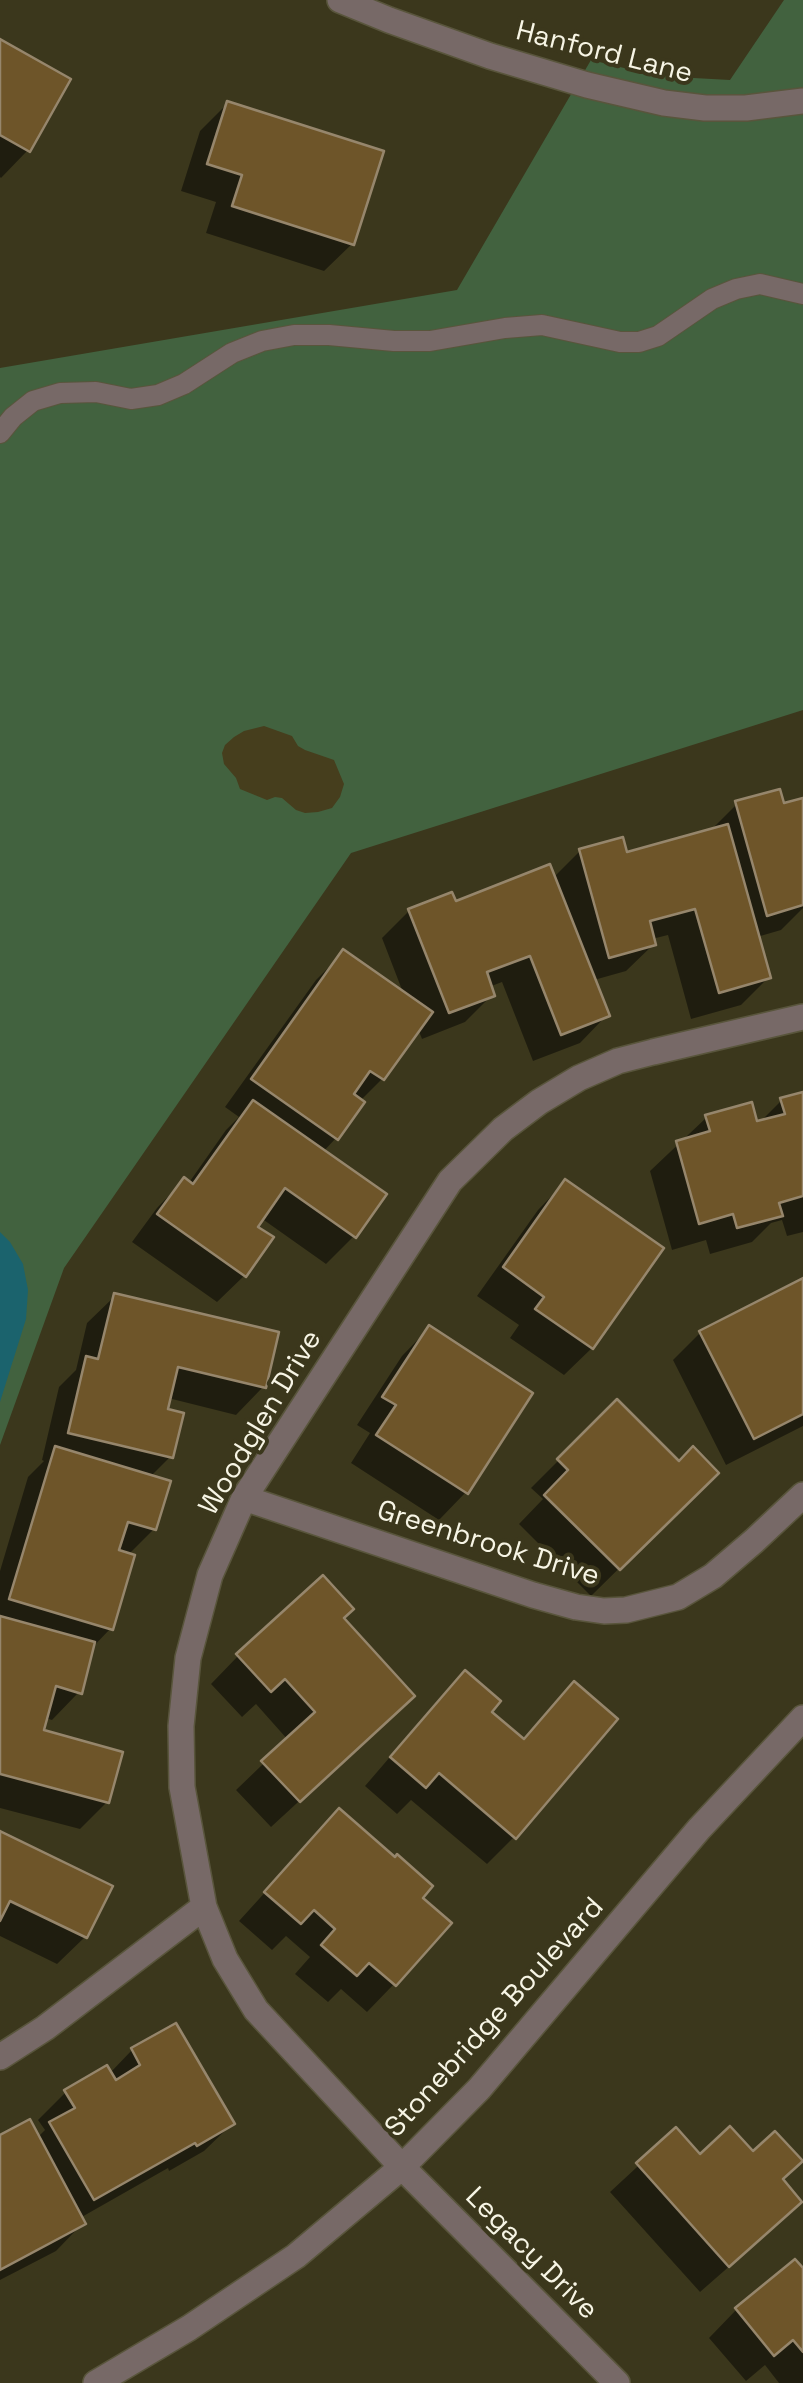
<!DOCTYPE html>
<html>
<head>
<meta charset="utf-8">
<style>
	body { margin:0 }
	canvas { display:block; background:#3b371c }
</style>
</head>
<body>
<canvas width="803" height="2383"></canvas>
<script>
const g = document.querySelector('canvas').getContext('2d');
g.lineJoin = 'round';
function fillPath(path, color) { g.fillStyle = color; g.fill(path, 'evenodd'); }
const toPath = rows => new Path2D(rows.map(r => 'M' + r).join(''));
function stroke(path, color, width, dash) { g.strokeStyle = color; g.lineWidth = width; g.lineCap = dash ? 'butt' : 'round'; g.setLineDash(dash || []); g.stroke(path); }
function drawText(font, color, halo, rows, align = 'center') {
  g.font = font + ' "Space Grotesk",sans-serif'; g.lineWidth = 8; g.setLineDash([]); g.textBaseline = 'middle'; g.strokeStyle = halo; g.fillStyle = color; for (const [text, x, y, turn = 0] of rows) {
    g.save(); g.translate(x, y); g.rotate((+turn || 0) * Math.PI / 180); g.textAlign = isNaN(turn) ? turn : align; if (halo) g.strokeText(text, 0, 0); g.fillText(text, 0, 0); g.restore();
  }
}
const green = toPath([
	[784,0,803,0,803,710,351,853,64,1268,0,1445,0,368,457,290,591,60,657,76,730,80]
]);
const sand = toPath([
	[264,726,292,736,298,746,305,750,334,760,344,784,340,797,332,808,318,812,305,813,296,810,282,798,275,797,267,800,240,789,236,778,224,764,222,753,225,745,234,737,244,731]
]);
const water = toPath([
	[0,1232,10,1242,23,1264,28,1290,26,1319,0,1402]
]);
const shadow = toPath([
	[0,42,28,150,1,178,0,177],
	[228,103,352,244,324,271,206,233,216,202,181,191,200,131],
	[803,801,803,908,781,930,757,937,768,978,741,1005,691,1019,668,935,652,939,654,944,626,971,594,980,607,1015,580,1043,533,1061,502,982,489,987,492,995,465,1022,422,1039,418,1029,382,1079,360,1101,336,1138,323,1152,354,1236,326,1264,261,1218,255,1227,245,1275,217,1302,132,1242,157,1208,184,1180,188,1184,226,1130,239,1117,225,1107,316,980,344,952,404,995,382,938,409,911,455,904,553,878,580,851,626,855,708,833,737,804,783,806],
	[803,1094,803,1232,787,1236,782,1220,771,1223,752,1242,710,1254,706,1240,672,1250,650,1171,707,1117,756,1126,782,1100],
	[565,1182,592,1348,564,1375,510,1338,519,1325,477,1296,538,1210],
	[803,1281,803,1426,726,1465,673,1360,700,1333],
	[115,1296,263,1387,236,1415,168,1398,165,1411,171,1456,150,1477,154,1529,128,1555,111,1628,91,1649,79,1692,52,1720,45,1718,41,1732,107,1802,80,1829,0,1808,0,1571,28,1477,44,1461,42,1460,59,1387,76,1370,87,1323],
	[429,1328,466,1492,439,1520,351,1463,370,1433,357,1425,402,1356],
	[617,1402,679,1464,716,1473,591,1596,519,1524,543,1499,531,1488],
	[341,1619,384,1723,271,1827,236,1790,288,1740,256,1704,242,1717,211,1684,238,1656],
	[465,1674,489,1712,522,1740,574,1684,514,1837,487,1864,411,1800,397,1814,365,1786,438,1701],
	[339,1811,395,1860,420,1898,394,1984,367,2012,341,1989,328,2002,295,1974,310,1957,286,1936,272,1950,239,1921],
	[0,1834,85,1937,57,1964,0,1936],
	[175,2026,232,2124,204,2151,169,2171,168,2168,80,2218,83,2223,56,2251,0,2280,0,2138,37,2138,45,2130,38,2120,66,2092,109,2074,132,2050],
	[676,2131,699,2157,780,2180,772,2229,700,2292,610,2192],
	[795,2262,803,2272,803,2383,779,2383,765,2365,746,2381,709,2338,736,2310]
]);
const building = toPath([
	[0,39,71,79,30,152,0,135,0,39],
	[227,101,384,151,354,245,232,206,242,175,207,164,227,101],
	[780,789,784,803,803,798,803,905,767,916,735,801,780,789],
	[728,824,771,978,719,993,695,909,650,921,656,945,609,958,579,849,623,837,627,852,728,824],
	[550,864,610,1016,561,1035,530,956,487,972,495,996,449,1013,408,909,452,892,456,901,550,864],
	[343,949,433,1012,384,1080,370,1071,354,1094,365,1102,338,1140,251,1079,343,949],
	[803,1092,803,1196,779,1203,783,1216,737,1228,733,1214,699,1224,676,1141,710,1131,705,1115,752,1102,757,1121,785,1114,780,1098,803,1092],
	[253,1100,387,1194,356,1238,285,1188,258,1227,274,1237,246,1277,157,1214,184,1177,193,1184,253,1100],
	[565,1179,664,1248,593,1349,535,1309,544,1297,503,1267,565,1179],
	[803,1278,803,1414,754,1439,699,1331,803,1278],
	[114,1293,279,1332,266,1388,178,1367,168,1409,184,1413,173,1458,68,1433,86,1356,98,1359,114,1293],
	[429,1325,533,1393,468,1494,376,1435,396,1405,382,1397,429,1325],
	[617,1399,679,1461,693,1446,719,1473,620,1570,544,1495,568,1470,557,1459,617,1399],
	[55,1446,171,1481,156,1530,128,1522,119,1550,135,1555,113,1630,9,1599,55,1446],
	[323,1575,354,1609,344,1618,415,1696,300,1802,261,1761,315,1712,285,1679,271,1692,236,1654,323,1575],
	[0,1616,95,1642,82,1694,56,1686,44,1730,123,1752,109,1803,0,1774,0,1616],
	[465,1670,501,1701,492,1712,524,1739,574,1681,618,1719,516,1839,439,1773,426,1788,390,1757,465,1670],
	[339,1808,395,1857,397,1854,433,1886,423,1898,452,1923,396,1986,369,1963,357,1976,321,1945,335,1929,314,1910,301,1924,264,1892,339,1808],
	[0,1831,113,1886,87,1938,10,1901,0,1921,0,1831],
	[176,2023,235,2124,197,2146,195,2143,94,2200,49,2122,75,2108,64,2090,107,2065,116,2080,140,2065,131,2048,176,2023],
	[30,2119,86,2224,0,2270,0,2135,30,2119],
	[730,2126,753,2151,775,2131,803,2161,783,2179,802,2202,729,2267,636,2163,676,2127,700,2154,730,2126],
	[795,2259,803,2268,803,2352,793,2340,774,2356,735,2308,795,2259]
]);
const lane = toPath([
	[0,433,13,417,33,401,60,393,96,392,131,399,158,395,184,384,232,353,262,341,294,335,329,335,394,341,430,341,505,328,542,325,620,342,639,342,658,336,712,299,736,289,760,284,803,294]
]);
const street = toPath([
	[340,0,389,20,490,56,587,85,664,103,705,108,746,108,803,101],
	[244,1498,533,1595,576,1607,604,1611,626,1610,678,1597,713,1576,754,1541,803,1495],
	[0,2057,45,2028,204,1907],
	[96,2383,189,2328,296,2256,402,2167,479,2089,699,1829,803,1718],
	[617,2383,402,2167,256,2010,225,1959,204,1907,182,1787,181,1726,188,1658,210,1575,244,1498,450,1181,503,1129,539,1102,579,1078,618,1061,653,1052,803,1017]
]);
const streetNames = [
	["Hanford Lane",604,53,14],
	["Woodglen Drive",261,1423,-59],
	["Greenbrook Drive",488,1544,17],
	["Stonebridge Boulevard",495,2018,-48],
	["Legacy Drive",531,2254,45]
];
fillPath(green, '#42623f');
fillPath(sand, '#463e1d');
fillPath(water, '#1b636d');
fillPath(shadow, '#0007');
fillPath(building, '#6e5529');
stroke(building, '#96866c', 2.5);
stroke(lane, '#59553c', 22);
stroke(street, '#59553c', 28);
stroke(lane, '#776967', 20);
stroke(street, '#776967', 25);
drawText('28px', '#f7f5e5', '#3b371c', streetNames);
</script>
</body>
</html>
